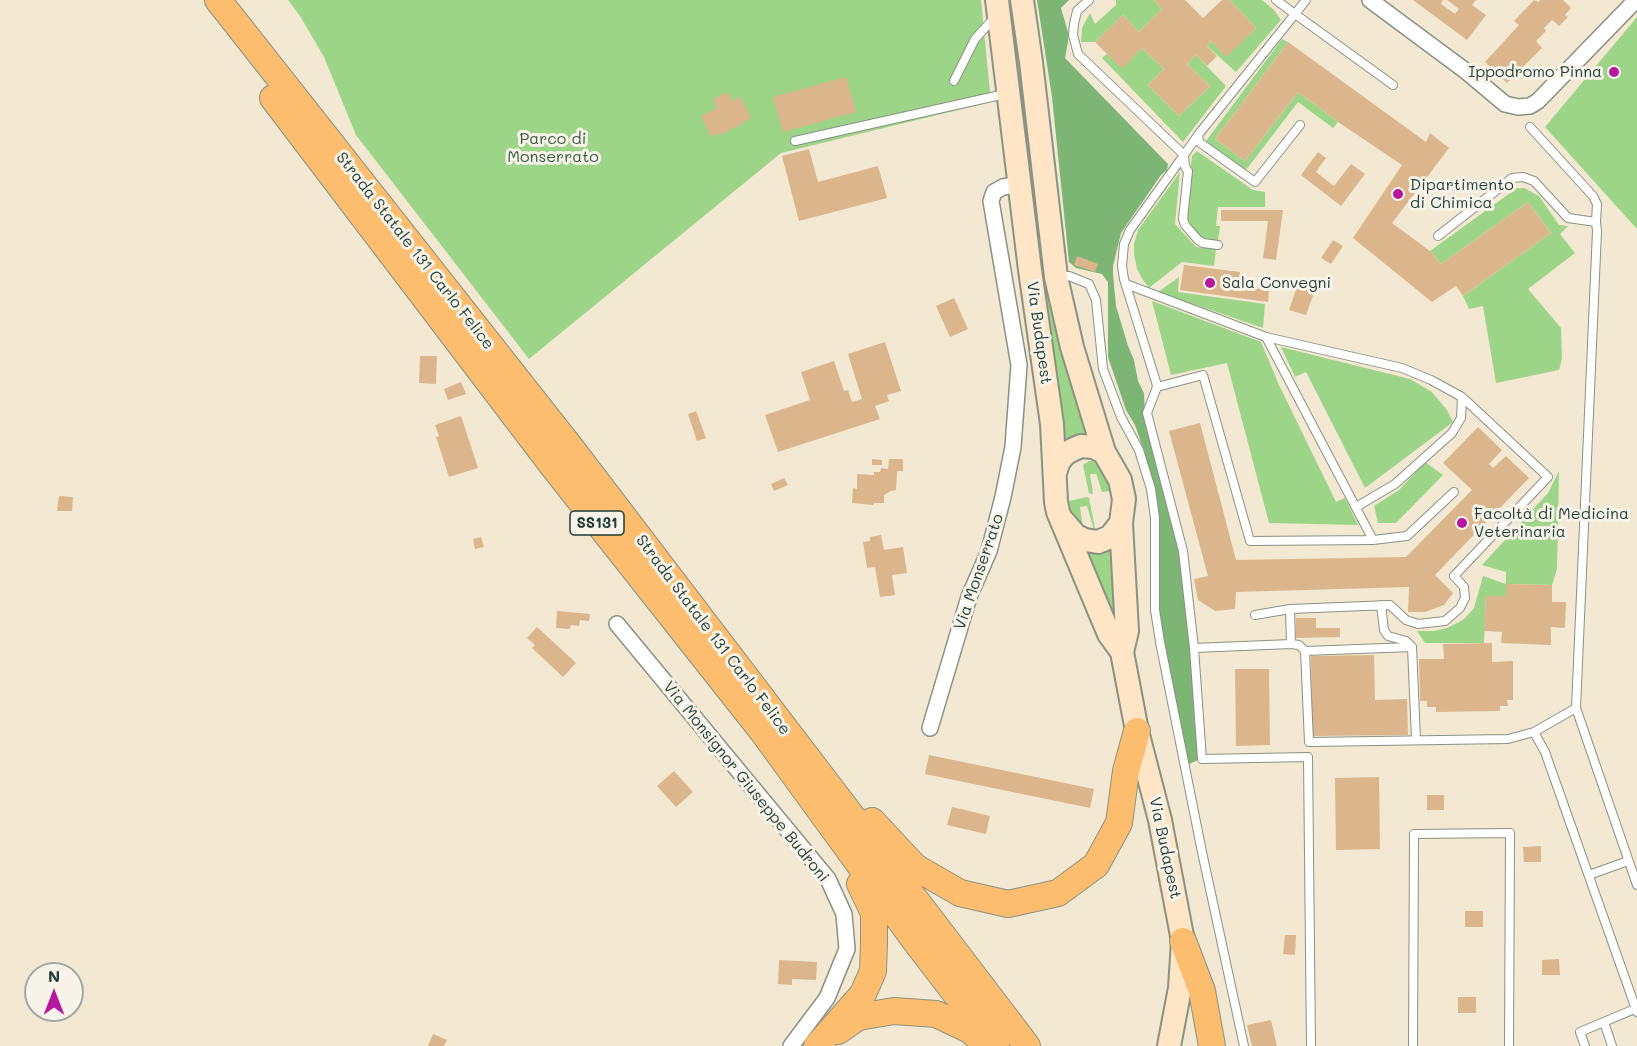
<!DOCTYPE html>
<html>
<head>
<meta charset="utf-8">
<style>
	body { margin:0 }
	#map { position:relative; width:1637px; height:1046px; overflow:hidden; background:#f3e8d2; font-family:Mali,sans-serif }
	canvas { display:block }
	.north { position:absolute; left:24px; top:962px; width:60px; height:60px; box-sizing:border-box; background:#f7f3e8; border:2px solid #a1aaa0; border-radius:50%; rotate:0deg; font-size:16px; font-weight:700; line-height:24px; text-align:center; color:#1f3d34 }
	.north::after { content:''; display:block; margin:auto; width:21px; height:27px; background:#b5179e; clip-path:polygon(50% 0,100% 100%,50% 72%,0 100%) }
</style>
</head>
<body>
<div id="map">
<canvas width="1637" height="1046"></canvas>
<div class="north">N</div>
</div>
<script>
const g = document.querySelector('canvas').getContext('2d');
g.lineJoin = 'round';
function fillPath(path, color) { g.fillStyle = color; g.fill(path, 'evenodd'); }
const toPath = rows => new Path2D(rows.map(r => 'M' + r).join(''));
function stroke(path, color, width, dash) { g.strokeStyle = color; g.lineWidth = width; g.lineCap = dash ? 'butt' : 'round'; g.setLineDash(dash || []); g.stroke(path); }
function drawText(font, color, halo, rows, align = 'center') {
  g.font = font + ' Mali,sans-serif'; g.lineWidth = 6; g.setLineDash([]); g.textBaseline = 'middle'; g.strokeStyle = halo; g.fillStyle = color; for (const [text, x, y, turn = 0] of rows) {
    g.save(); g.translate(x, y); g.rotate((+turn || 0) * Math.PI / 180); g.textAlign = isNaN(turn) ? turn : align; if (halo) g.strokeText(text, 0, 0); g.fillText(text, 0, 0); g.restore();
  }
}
const green = toPath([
	[288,0,981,0,991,102,781,153,529,359,356,135,324,57,300,16],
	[1007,0,1013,0,1092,442,1063,449,1037,250,1013,39],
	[1116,0,1154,0,1162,9,1139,32,1123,15,1095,42,1081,42,1082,28,1090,13,1095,24,1116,5],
	[1230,0,1262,0,1274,10,1281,20,1236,72,1207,46,1211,41,1226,56,1256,28],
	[1637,17,1637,229,1545,127],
	[1282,39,1288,42,1215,139,1245,161,1298,92,1338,122,1333,128,1298,102,1246,170,1206,141],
	[1142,48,1164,69,1148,85,1179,116,1210,86,1187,64,1196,55,1226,86,1183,142,1102,58,1107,54,1122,68],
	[1197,151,1253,190,1265,192,1265,207,1218,207,1216,226,1220,226,1218,241,1199,237,1185,218,1192,156],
	[1180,172,1175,224,1196,247,1216,249,1214,266,1182,262,1149,288,1143,280,1137,269,1134,254,1134,244,1138,230],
	[1517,188,1524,188,1539,196,1559,225,1568,226,1560,234,1575,253,1528,289,1561,328,1562,359,1559,370,1496,383,1483,306,1469,309,1463,296,1551,233,1528,202,1441,264,1430,251],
	[1179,277,1178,292,1265,304,1263,328,1158,292],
	[1152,301,1261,342,1279,385,1336,502,1345,498,1358,525,1269,523,1227,363,1171,375],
	[1281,347,1410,379,1432,392,1447,410,1453,422,1365,488,1306,372,1295,377],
	[1089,461,1093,461,1097,464,1106,478,1110,491,1102,492,1096,473,1096,474,1090,474,1093,494,1089,493,1083,465],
	[1425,462,1443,475,1396,523,1378,523,1374,506,1399,490],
	[1559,471,1557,569,1552,585,1507,584,1506,596,1486,596,1484,643,1425,643,1417,631,1434,631,1447,628,1463,620,1474,608,1483,576,1506,584,1506,572,1482,565,1548,493],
	[1087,497,1089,498,1095,528,1094,530,1087,506,1080,507,1083,528,1071,510,1069,501],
	[1116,541,1119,631,1084,549]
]);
const forest = toPath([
	[1037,0,1069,0,1061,8,1068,32,1068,42,1065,58,1168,164,1167,170,1161,175,1121,233,1113,266,1113,275,1116,306,1128,346,1134,360,1138,381,1144,393,1145,414,1181,551,1192,647,1200,759,1187,765,1162,644,1158,603,1158,514,1154,485,1145,454,1135,425,1126,410,1108,357,1108,282,1102,274,1076,268,1069,262,1052,97]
]);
const building = toPath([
	[1154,0,1185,0,1203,18,1222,0,1230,0,1256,28,1226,57,1211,41,1207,46,1217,56,1207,66,1196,55,1187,64,1210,86,1179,116,1148,85,1164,69,1142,48,1122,69,1095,42,1123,15,1139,32,1162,9],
	[1413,0,1443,0,1441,4,1455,14,1459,9,1447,0,1476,0,1472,5,1486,15,1467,40],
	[1534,0,1539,2,1540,0,1563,0,1571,8,1565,15,1568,17,1559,26,1552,20,1544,28,1546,31,1536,41,1542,48,1507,83,1485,62,1519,25,1514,21],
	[1288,42,1426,142,1430,133,1449,148,1392,223,1430,251,1441,264,1528,202,1551,233,1463,296,1456,286,1432,302,1353,238,1402,165,1338,122,1298,92,1245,161,1215,139],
	[846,77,856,112,783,132,773,97],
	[728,92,732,101,740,97,751,118,743,122,744,123,720,135,720,133,711,137,701,116,717,108,713,99],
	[809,149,818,182,878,166,887,198,799,221,782,156],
	[1318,152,1326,158,1316,172,1334,186,1351,164,1365,174,1341,206,1301,175],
	[1221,210,1283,210,1276,260,1263,258,1268,221,1221,221],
	[1333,240,1343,246,1331,264,1321,258],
	[1077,256,1098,264,1095,272,1074,265],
	[1184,265,1240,272,1239,286,1269,290,1268,302,1180,290],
	[1300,278,1317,284,1306,315,1289,310],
	[954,298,968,329,950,337,936,306],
	[885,342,901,391,887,395,889,401,875,406,880,419,778,452,765,415,810,400,801,372,834,361,844,391,848,390,852,402,862,399,848,354],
	[420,356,437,356,436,384,419,383],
	[461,382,466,394,448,400,444,389],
	[696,411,706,438,697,441,688,414],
	[461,416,478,468,449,477,436,437,439,436,435,425],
	[1200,423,1236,560,1406,557,1472,490,1443,463,1478,427,1502,450,1489,464,1493,468,1506,456,1529,478,1435,575,1453,593,1444,605,1425,612,1408,612,1409,587,1236,592,1235,609,1215,611,1198,600,1194,579,1208,576,1169,431],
	[872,459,882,460,882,465,872,465],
	[889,459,903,459,903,471,897,471,896,490,891,491,884,495,884,503,874,503,873,505,852,503,853,488,857,489,857,474,874,475,874,472,880,472,881,468,888,469],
	[784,478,788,485,774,491,771,484],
	[59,496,73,497,72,511,57,511],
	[881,535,884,550,903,547,907,573,892,575,895,595,880,597,875,567,867,568,863,542,870,541,870,537],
	[481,537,484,547,475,549,473,539],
	[1506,584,1552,585,1552,602,1566,602,1565,628,1551,627,1551,645,1501,643,1502,632,1484,631,1486,596,1506,596],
	[557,611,590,614,589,621,580,620,579,626,571,625,570,629,556,628],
	[1296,618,1316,618,1316,628,1340,628,1340,637,1296,638],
	[537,627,576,663,563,677,532,648,535,645,527,638],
	[1492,643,1492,662,1513,661,1513,700,1507,700,1508,706,1500,706,1500,711,1436,712,1436,707,1427,707,1427,701,1420,701,1419,659,1444,659,1443,644],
	[1374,655,1375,700,1407,699,1408,735,1312,736,1311,656],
	[1235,669,1269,669,1270,745,1236,746],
	[929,755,1094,789,1090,808,925,774],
	[674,771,693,792,676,807,657,786],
	[1379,777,1380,849,1336,850,1335,778],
	[1427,795,1444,795,1444,810,1427,810],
	[952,807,990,816,986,834,947,825],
	[1541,846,1541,862,1524,862,1523,847],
	[1465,911,1483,911,1483,927,1465,927],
	[1285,935,1296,935,1295,955,1283,954],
	[1559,959,1560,975,1542,975,1542,960],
	[779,960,817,962,816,980,792,979,792,985,778,984],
	[1458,997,1476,997,1476,1013,1458,1013],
	[1271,1020,1277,1046,1252,1046,1247,1025],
	[433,1034,447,1040,444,1046,428,1046]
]);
const service = toPath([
	[1089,0,1077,11,1074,24,1073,35,1078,54,1184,155,1130,230,1124,244,1122,266,1124,279,1156,382,1157,387,1147,413,1183,551,1194,648,1202,759,1308,757,1311,1046],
	[1276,0,1295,14,1306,0],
	[954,81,975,39,995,17],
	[1300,125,1255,182,1199,142,1198,135,1295,14,1393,85],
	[1530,127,1593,196,1597,204,1596,222],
	[1198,135,1184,155,1185,167,1188,171,1183,219,1185,225,1198,240,1203,243,1218,245],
	[795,141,1005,94],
	[1438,236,1512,178,1523,177,1534,181,1568,218,1596,222,1597,231,1576,708,1637,885],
	[1059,276,1069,276,1089,284,1096,300,1103,369,1121,417,1139,450,1151,489,1155,518,1155,610,1160,642,1202,852,1244,1046],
	[1126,284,1266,337,1373,540,1250,541,1203,375,1157,387],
	[1266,337,1402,368,1431,380,1462,397],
	[1373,540,1407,536,1454,492],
	[1381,605,1384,630,1388,636,1406,641,1412,647,1416,740],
	[1255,615,1290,609,1390,605,1406,620,1418,624,1445,621,1460,608,1465,598,1464,587,1454,576,1548,477,1462,397,1461,418,1452,433,1395,484,1356,507],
	[1291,644,1299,645,1305,651,1309,742,1508,739,1534,732,1576,708],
	[1194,648,1291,644,1290,609],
	[1305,651,1412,647],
	[1534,732,1545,752,1637,1012],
	[1589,875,1628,861],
	[1604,1022,1612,1046],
	[1413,1046,1414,834,1510,833,1509,1046],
	[1585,1046,1580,1032,1637,1008]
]);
const minor = toPath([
	[1370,0,1467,72,1505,104,1518,107,1530,106,1538,101,1636,0],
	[617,624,828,879,844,914,847,949,827,998,791,1046],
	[930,728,969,597,989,551,1003,497,1013,447,1019,365,991,201,994,192,1003,187,1021,184]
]);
const secondary = toPath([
	[997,0,1030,270,1052,424,1056,502,1058,512,1109,634,1122,652,1137,731,1160,820,1183,941,1180,988,1169,1046],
	[1022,0,1031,62,1056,277,1072,347,1104,452,1120,480,1124,499,1121,523,1127,631,1122,652],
	[1055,473,1059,461,1065,454,1072,450,1081,446,1093,447,1104,452],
	[1064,522,1076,536,1085,540,1098,542,1110,537,1121,523]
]);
const trunk = toPath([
	[218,0,571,448,1027,1046],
	[273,98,552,465,763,732,916,942,996,1046],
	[872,821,915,867,960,893,1008,904,1058,893,1096,865,1119,823,1126,771,1137,731],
	[1183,941,1202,991,1212,1046],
	[838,1031,858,1017,894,1011,936,1014,970,1030,985,1044],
	[817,1046,863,994,873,971,874,942,874,913,860,884]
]);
const markers = [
	[1614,72,6,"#b5179e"],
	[1398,194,6,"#b5179e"],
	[1210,283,6,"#b5179e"],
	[1462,523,6,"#b5179e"]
];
const shields = [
	[597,523,54]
];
const shieldNames = [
	["SS131",597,523]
];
const poiNames = [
	["Ippodromo Pinna",1602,72,"right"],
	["Dipartimento",1410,185],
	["di Chimica",1410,203],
	["Sala Convegni",1222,283],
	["Facoltà di Medicina",1474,514],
	["Veterinaria",1474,532]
];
const parkNames = [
	["Parco di",553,139],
	["Monserrato",553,157]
];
const streetNames = [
	["Strada Statale 131 Carlo Felice",415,251,52],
	["Via Budapest",1039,333,82],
	["Via Monserrato",979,572,-71],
	["Strada Statale 131 Carlo Felice",713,635,53],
	["Via Monsignor Giuseppe Budroni",746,782,51],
	["Via Budapest",1165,848,78]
];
fillPath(green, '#9cd588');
fillPath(forest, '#7db674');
fillPath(building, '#dbb68c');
stroke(service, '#899283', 10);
stroke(minor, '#899283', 18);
stroke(secondary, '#899283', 26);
stroke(trunk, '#899283', 28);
stroke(service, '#fff', 8);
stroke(minor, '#fff', 15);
stroke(secondary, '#fee5c5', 22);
stroke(trunk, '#fcbd6f', 26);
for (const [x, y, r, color] of markers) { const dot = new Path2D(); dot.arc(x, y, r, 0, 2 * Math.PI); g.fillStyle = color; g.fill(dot); stroke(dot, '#f7f3e8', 2); }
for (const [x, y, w] of shields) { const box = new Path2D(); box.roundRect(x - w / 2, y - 12, w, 24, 4.5); g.fillStyle = '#f7f3e8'; g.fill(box); stroke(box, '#1f3d34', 1.5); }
drawText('bold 15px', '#1f3d34', null, shieldNames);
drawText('16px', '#1f3d34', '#f7f3e8', poiNames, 'left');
drawText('16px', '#385b45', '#f7f3e8', parkNames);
drawText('16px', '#1f3d34', '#f7f3e8', streetNames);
</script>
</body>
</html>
